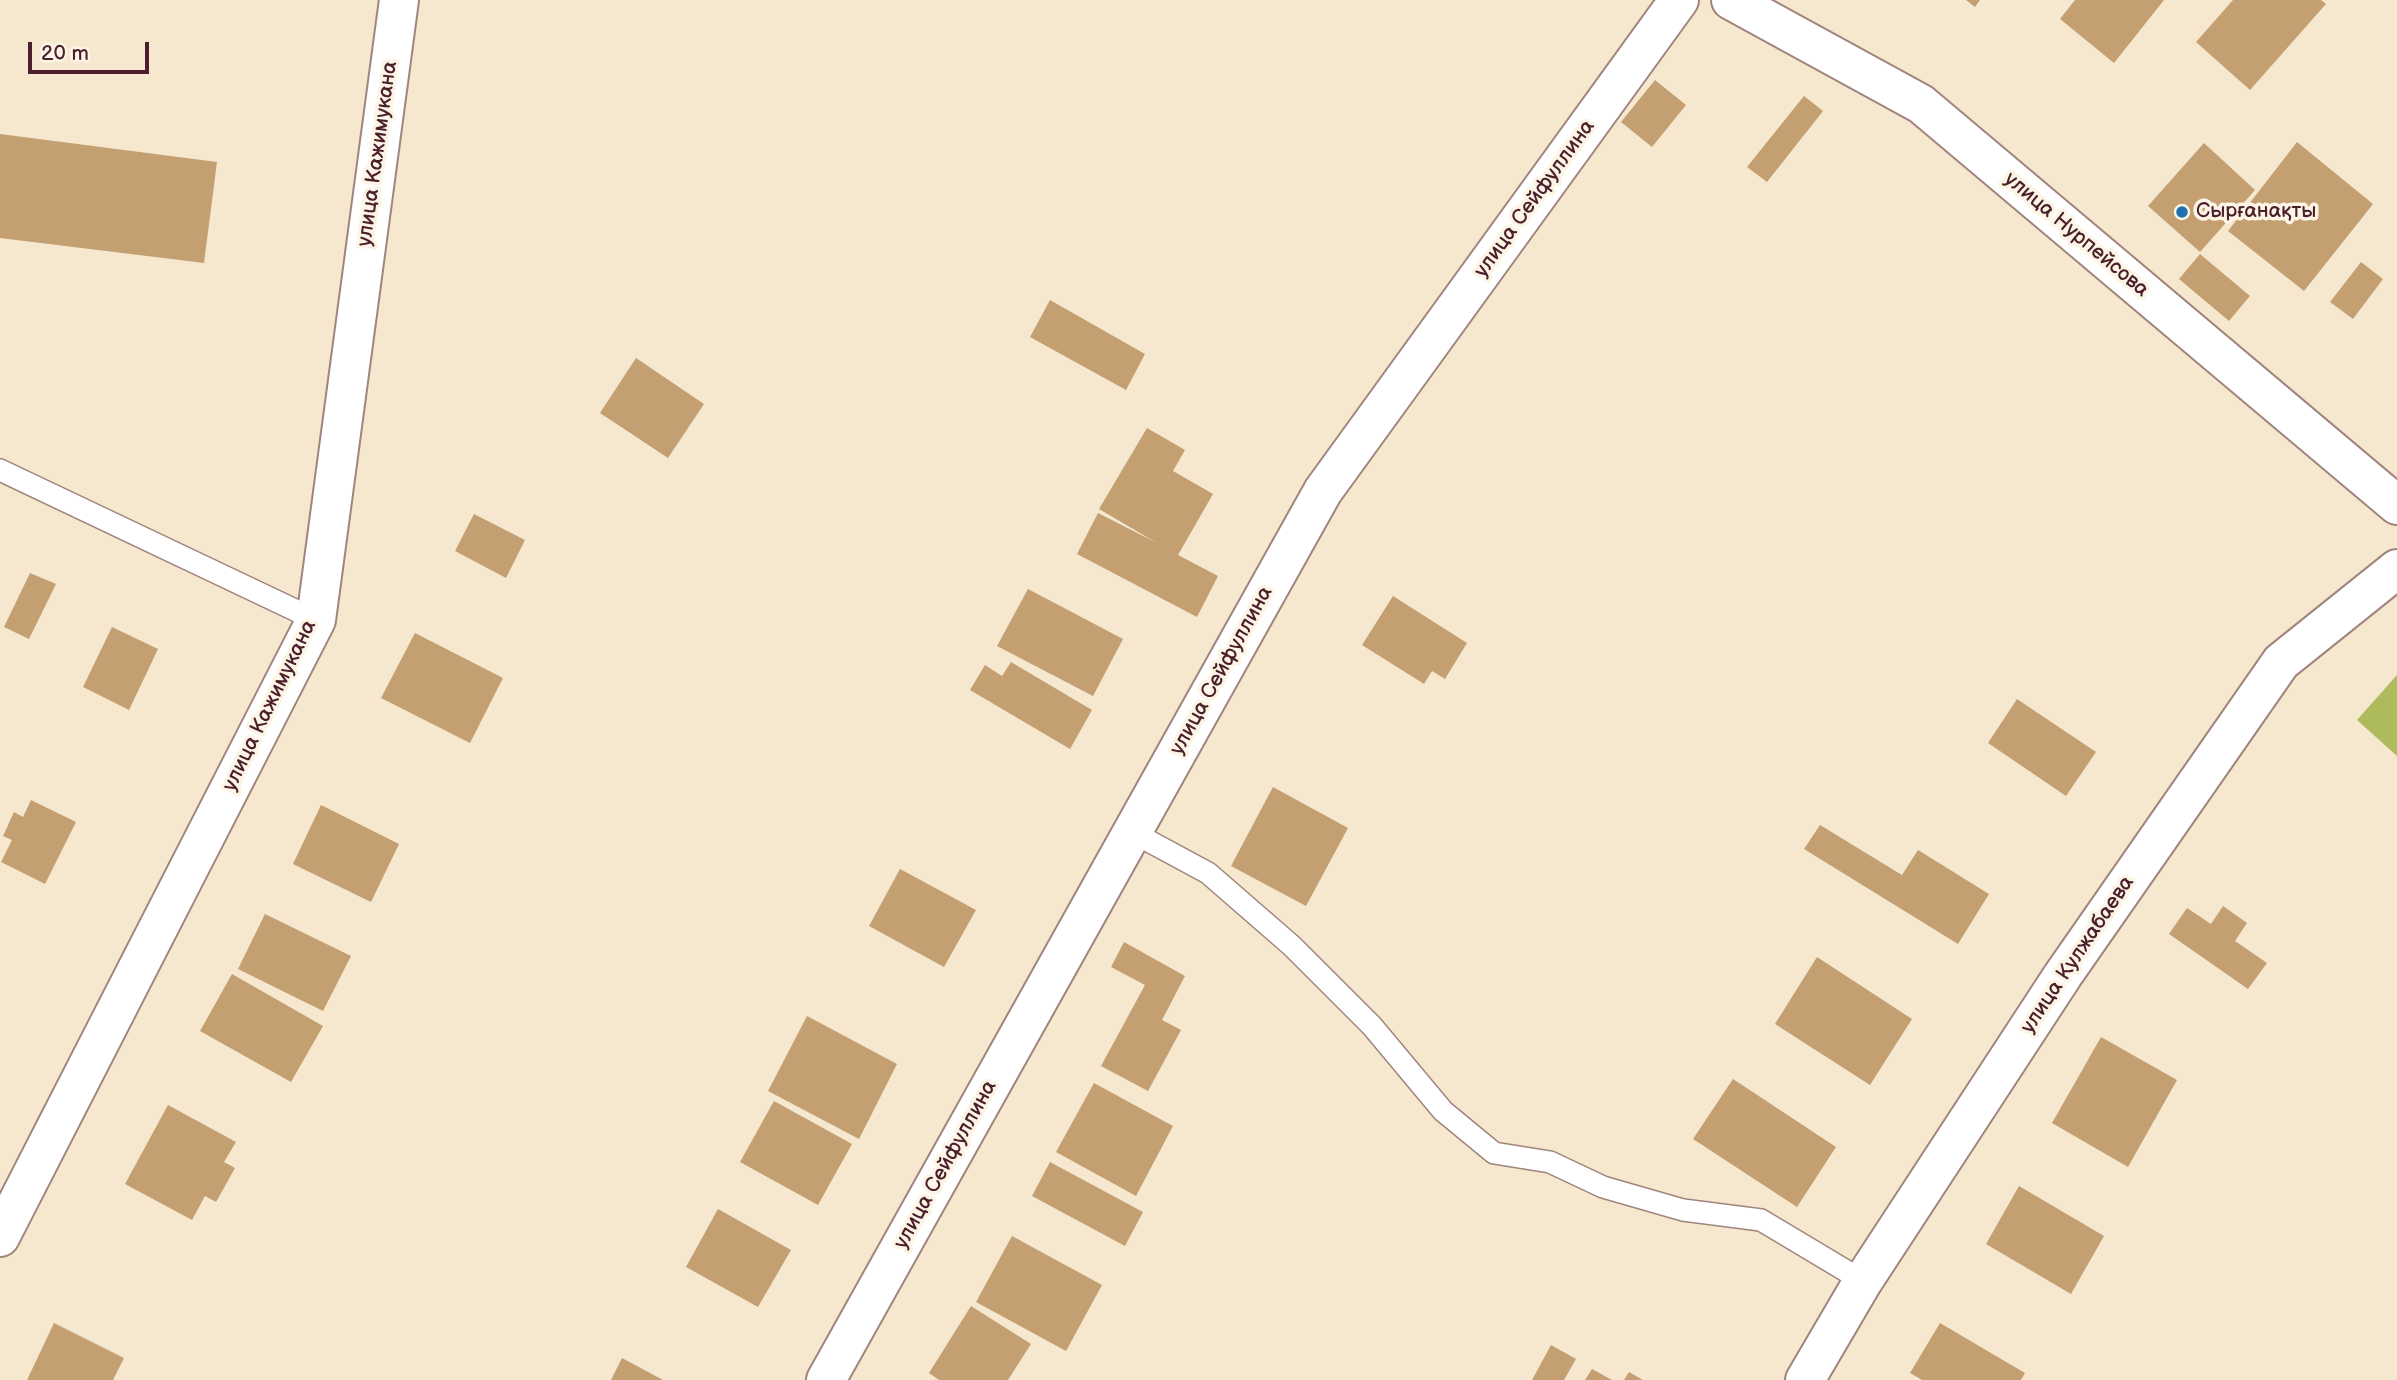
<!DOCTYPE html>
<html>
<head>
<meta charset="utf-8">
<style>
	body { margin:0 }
	#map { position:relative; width:2397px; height:1380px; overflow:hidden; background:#f5e8cf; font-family:"Balsamiq Sans",sans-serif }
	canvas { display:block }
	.scale { position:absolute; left:28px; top:42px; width:121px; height:32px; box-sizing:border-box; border:4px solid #4a1f2b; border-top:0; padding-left:9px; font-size:21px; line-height:24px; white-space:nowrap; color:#4a1f2b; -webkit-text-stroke:5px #fcf5e5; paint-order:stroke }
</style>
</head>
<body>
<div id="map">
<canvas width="2397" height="1380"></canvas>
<div class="scale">20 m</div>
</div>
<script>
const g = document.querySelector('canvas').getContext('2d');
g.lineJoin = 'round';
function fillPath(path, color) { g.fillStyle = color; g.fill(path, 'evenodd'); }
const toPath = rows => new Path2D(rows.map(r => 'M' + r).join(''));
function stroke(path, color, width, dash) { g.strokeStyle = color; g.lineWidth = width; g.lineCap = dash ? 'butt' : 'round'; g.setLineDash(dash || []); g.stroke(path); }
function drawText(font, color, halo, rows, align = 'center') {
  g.font = font + ' "Balsamiq Sans",sans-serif'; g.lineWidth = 7; g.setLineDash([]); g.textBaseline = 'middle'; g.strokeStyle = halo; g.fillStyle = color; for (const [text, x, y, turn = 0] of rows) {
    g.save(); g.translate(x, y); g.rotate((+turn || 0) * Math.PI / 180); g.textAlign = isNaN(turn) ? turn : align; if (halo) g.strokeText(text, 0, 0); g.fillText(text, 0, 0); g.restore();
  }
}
const green = toPath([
	[2397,675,2397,756,2357,720]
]);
const building = toPath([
	[1966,0,1980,0,1975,7],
	[2075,0,2164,0,2114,63,2060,19],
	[2233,0,2321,0,2326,4,2250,90,2196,42],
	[1655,80,1686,105,1652,147,1621,122],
	[1804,96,1823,111,1767,182,1747,167],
	[0,134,217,162,204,263,0,238],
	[2297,142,2373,204,2304,291,2228,231],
	[2204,143,2255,190,2200,252,2148,206],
	[2200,254,2250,296,2229,321,2179,279],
	[2361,262,2383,279,2353,319,2330,302],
	[1050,300,1145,354,1126,390,1030,337],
	[636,358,704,404,668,458,600,413],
	[1147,428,1185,450,1173,471,1213,494,1178,555,1218,576,1197,617,1077,554,1098,513,1157,543,1099,509],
	[474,514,525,540,506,578,455,551],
	[30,573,56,584,29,639,4,627],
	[1028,589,1123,639,1093,696,997,646],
	[1393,596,1467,643,1445,679,1432,671,1424,684,1362,645],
	[112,627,158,649,129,710,83,687],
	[415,633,503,678,470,743,381,698],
	[1011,662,1092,710,1070,749,970,690,985,665,1002,676],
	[2017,699,2096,752,2066,796,1988,743],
	[1273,787,1348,828,1306,906,1231,866],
	[31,800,76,822,45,884,1,862,12,840,3,836,14,812,23,817],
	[321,805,399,844,371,902,293,864],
	[1820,825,1902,875,1918,850,1989,894,1958,944,1804,849],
	[900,869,976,910,944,967,869,926],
	[2223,906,2247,923,2235,941,2267,963,2248,989,2169,934,2187,908,2211,924],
	[265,914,351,956,323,1011,238,969],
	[1124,942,1185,976,1162,1020,1181,1030,1148,1091,1101,1066,1145,985,1111,967],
	[1817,957,1912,1019,1870,1085,1775,1024],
	[232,974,323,1026,291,1082,200,1031],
	[807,1016,897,1064,859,1139,768,1091],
	[2101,1037,2177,1080,2128,1167,2052,1123],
	[1733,1079,1836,1147,1797,1207,1693,1139],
	[1094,1083,1173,1126,1136,1196,1056,1152],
	[774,1101,852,1144,818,1205,740,1162],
	[168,1105,236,1142,224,1162,235,1168,216,1202,205,1196,192,1220,125,1184],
	[1050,1162,1143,1212,1125,1246,1032,1196],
	[2019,1186,2104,1236,2071,1294,1986,1244],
	[718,1209,791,1250,758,1307,686,1267],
	[1012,1236,1102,1285,1066,1351,976,1302],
	[971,1306,1031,1344,1008,1380,939,1380,929,1373],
	[54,1323,124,1358,113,1380,27,1380],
	[1940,1323,2025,1373,2021,1380,1922,1380,1910,1373],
	[1551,1345,1576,1359,1564,1380,1532,1380],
	[622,1358,663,1380,611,1380],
	[1592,1369,1612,1380,1585,1380],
	[1629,1372,1643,1380,1624,1380]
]);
const service = toPath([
	[0,470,316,620],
	[1132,832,1208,873,1292,946,1372,1026,1443,1111,1494,1153,1550,1162,1603,1187,1683,1210,1761,1220,1863,1281]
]);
const minor = toPath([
	[1731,0,1921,104,2397,505],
	[0,1237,316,620,399,0],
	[826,1380,1323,491,1679,0],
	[1805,1380,1863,1281,2063,975,2281,662,2397,569]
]);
const markers = [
	[2182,212,7,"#1f6fb2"]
];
const streetNames = [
	["улица Кажимукана",378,154,-82],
	["улица Сейфуллина",1535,199,-54],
	["улица Нурпейсова",2076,235,40],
	["улица Сейфуллина",1222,671,-61],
	["улица Кажимукана",270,706,-64],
	["улица Кулжабаева",2078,955,-56],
	["улица Сейфуллина",946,1165,-61]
];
const poiNames = [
	["Сырғанақты",2196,212]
];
fillPath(green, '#aebb5d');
fillPath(building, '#c39f72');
stroke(service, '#a0847d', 24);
stroke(minor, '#a0847d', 42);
stroke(service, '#fff', 21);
stroke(minor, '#fff', 38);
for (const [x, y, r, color] of markers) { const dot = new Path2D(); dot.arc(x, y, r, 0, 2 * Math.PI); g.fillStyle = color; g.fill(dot); stroke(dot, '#fcf5e5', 2.5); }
drawText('21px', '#4a1f2b', '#fcf5e5', streetNames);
drawText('21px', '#4a1f2b', '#fcf5e5', poiNames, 'left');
</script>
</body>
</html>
